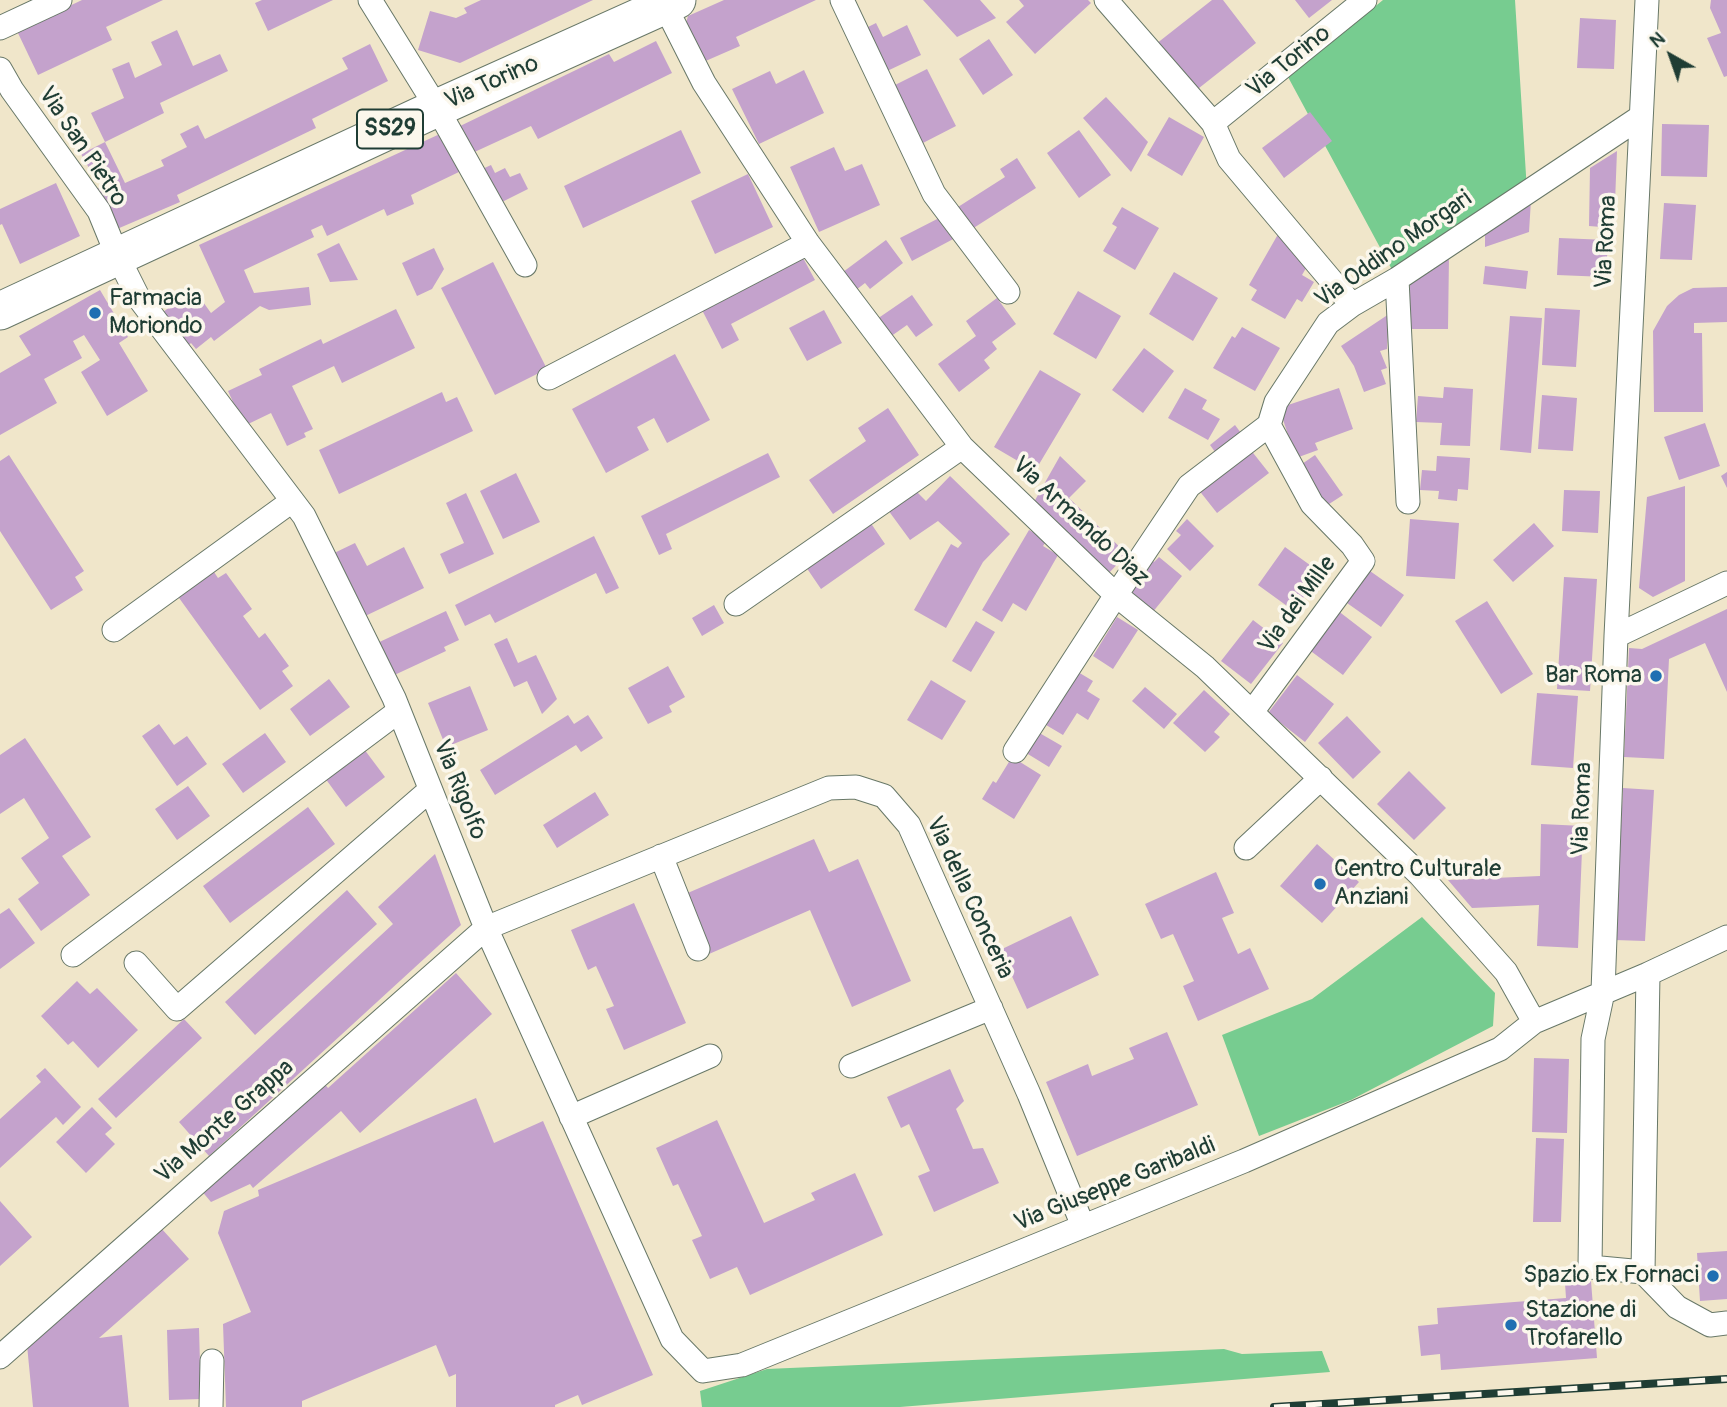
<!DOCTYPE html>
<html>
<head>
<meta charset="utf-8">
<style>
	body { margin:0 }
	#map { position:relative; width:1727px; height:1407px; overflow:hidden; background:#f0e6ca; font-family:Pangolin,sans-serif }
	canvas { display:block }
	.north { position:absolute; left:1636px; top:21px; width:70px; height:70px; -webkit-text-stroke:5px #fbf7ec; paint-order:stroke; rotate:320deg; font-size:19px; font-weight:700; line-height:28px; text-align:center; color:#1f3d34 }
	.north::after { content:''; display:block; margin:auto; width:24px; height:32px; background:#1f3d34; clip-path:polygon(50% 0,100% 100%,50% 72%,0 100%) }
</style>
</head>
<body>
<div id="map">
<canvas width="1727" height="1407"></canvas>
<div class="north">N</div>
</div>
<script>
const g = document.querySelector('canvas').getContext('2d');
g.lineJoin = 'round';
function fillPath(path, color) { g.fillStyle = color; g.fill(path, 'evenodd'); }
const toPath = rows => new Path2D(rows.map(r => 'M' + r).join(''));
function stroke(path, color, width, dash) { g.strokeStyle = color; g.lineWidth = width; g.lineCap = dash ? 'butt' : 'round'; g.setLineDash(dash || []); g.stroke(path); }
function drawText(font, color, halo, rows, align = 'center') {
  g.font = font + ' Pangolin,sans-serif'; g.lineWidth = 7; g.setLineDash([]); g.textBaseline = 'middle'; g.strokeStyle = halo; g.fillStyle = color; for (const [text, x, y, turn = 0] of rows) {
    g.save(); g.translate(x, y); g.rotate((+turn || 0) * Math.PI / 180); g.textAlign = isNaN(turn) ? turn : align; if (halo) g.strokeText(text, 0, 0); g.fillText(text, 0, 0); g.restore();
  }
}
const green = toPath([
	[1383,0,1515,0,1527,191,1397,279,1288,77],
	[1422,917,1495,993,1493,1026,1351,1100,1259,1136,1222,1035,1312,999],
	[1224,1349,1242,1354,1322,1351,1330,1372,900,1407,702,1407,700,1391,767,1369]
]);
const building = toPath([
	[82,0,163,0,106,27,112,40,38,75,17,31],
	[262,0,333,0,268,31,255,3],
	[481,0,593,0,460,63,418,50,430,11,456,18,467,13,464,8],
	[724,0,816,0,736,37,740,46,701,63,685,26,688,16],
	[923,0,980,0,996,18,957,37],
	[1019,0,1088,0,1091,3,1035,54,1006,22,1024,6],
	[1212,0,1223,0,1256,43,1194,92,1156,44],
	[1295,0,1332,0,1309,18],
	[1711,0,1727,0,1727,76,1724,77,1707,38,1721,33,1710,8],
	[1580,18,1616,20,1614,69,1577,68],
	[876,23,883,37,907,25,921,55,885,72,864,29],
	[177,30,193,66,220,54,228,71,160,103,164,113,105,142,125,183,164,166,161,160,187,147,180,134,198,125,205,139,348,69,342,58,370,44,388,81,312,119,316,128,177,195,180,202,117,229,88,193,112,182,106,168,93,175,81,154,105,142,91,113,124,98,112,69,129,62,135,78,162,65,151,42],
	[989,39,1013,75,983,95,959,59],
	[656,41,672,73,538,139,531,126,468,155,456,128,609,54,614,62],
	[927,69,956,126,921,144,891,87],
	[804,70,824,113,759,144,732,89,770,71,776,84],
	[1106,97,1148,142,1131,172,1083,118],
	[1310,112,1332,141,1284,178,1262,148],
	[1169,117,1204,137,1182,176,1147,155],
	[1662,124,1709,125,1707,177,1661,176],
	[681,130,701,173,583,228,564,186],
	[1079,130,1111,175,1079,198,1047,153],
	[442,133,461,171,411,195,414,204,387,216,384,209,327,236,322,225,311,230,314,237,244,270,254,293,309,287,311,305,269,310,260,306,214,341,211,337,196,349,191,343,184,349,158,316,189,292,198,295,211,313,225,302,199,245],
	[834,147,845,171,862,164,880,205,819,232,790,167],
	[1617,151,1614,228,1589,226,1590,168],
	[1017,158,1036,188,972,229,958,207,1005,177,1000,169],
	[491,165,495,173,505,168,510,177,520,173,528,189,494,206,476,172],
	[748,174,773,227,715,254,691,201],
	[56,183,80,236,20,264,2,224,0,225,0,209],
	[1531,200,1529,232,1485,247,1485,229],
	[1664,203,1696,205,1692,260,1660,259],
	[1122,207,1159,228,1135,270,1103,251,1117,227,1112,224],
	[945,215,957,237,912,261,900,238],
	[1281,229,1309,263,1302,275,1314,282,1302,302,1297,299,1285,319,1251,300,1257,290,1249,285],
	[1559,238,1608,240,1606,277,1557,275],
	[886,240,903,263,870,289,865,283,856,290,843,272],
	[339,243,358,280,330,282,317,254],
	[434,248,444,269,432,289,417,296,402,263],
	[802,256,815,280,731,324,739,340,722,349,701,308],
	[1449,256,1448,329,1409,329,1410,281],
	[493,262,547,369,495,395,441,288],
	[1485,266,1528,271,1526,289,1483,284],
	[1174,272,1218,298,1193,341,1149,314],
	[1727,287,1727,322,1694,323,1694,333,1702,333,1703,412,1654,412,1653,331,1667,306,1679,295,1693,288],
	[100,290,128,337,119,343,148,391,107,416,81,372,100,360,84,335,73,341,82,358,44,379,57,403,0,435,0,373,31,355,19,336],
	[1078,291,1121,316,1096,359,1053,334],
	[912,295,933,325,916,337,907,325,890,337,877,319],
	[997,298,1016,324,992,342,997,349,984,360,990,368,959,392,938,364,976,336,966,321],
	[1545,308,1580,310,1576,367,1542,365],
	[396,309,415,348,342,383,334,366,292,386,313,429,304,433,306,437,287,446,271,413,244,426,228,391,262,375,259,369,321,339,323,344],
	[824,310,842,343,807,361,789,328],
	[1389,314,1387,349,1380,351,1387,368,1381,370,1386,384,1364,392,1354,366,1341,346],
	[1510,316,1542,318,1531,453,1500,450],
	[1242,327,1280,348,1255,391,1213,368,1232,336,1235,338],
	[1144,348,1174,371,1143,413,1112,390],
	[675,354,710,420,667,443,654,418,637,427,649,450,606,473,572,409],
	[1040,370,1081,394,1035,471,994,447],
	[1444,387,1473,389,1470,446,1440,445,1442,423,1416,422,1418,396,1443,398],
	[1185,388,1207,400,1202,409,1220,419,1208,440,1168,418],
	[1339,388,1353,429,1315,443,1318,450,1296,458,1279,408],
	[442,392,446,402,457,397,473,431,339,494,319,450],
	[1542,395,1577,398,1573,451,1538,449],
	[888,408,919,455,833,514,809,480,866,441,858,428],
	[1705,423,1720,466,1679,480,1664,437],
	[1235,425,1244,437,1218,456,1210,445],
	[1250,449,1269,473,1217,513,1198,489],
	[768,453,780,477,666,534,672,549,659,555,641,516],
	[9,455,84,571,75,577,83,590,51,610,0,531,0,461],
	[1315,455,1343,495,1326,506,1299,466],
	[1060,456,1086,481,1069,498,1127,554,1108,574,1034,502],
	[1437,456,1470,458,1468,490,1458,489,1457,501,1438,499,1439,491,1420,490,1422,470,1436,471],
	[1727,472,1727,488,1721,476],
	[516,473,540,522,503,539,480,491],
	[950,476,1010,534,983,562,946,628,914,610,951,544,958,548,962,543,938,521,910,540,888,510,917,492,926,501],
	[1685,486,1685,581,1653,597,1639,588,1647,497],
	[1564,490,1600,491,1598,533,1562,531],
	[466,493,494,554,449,574,440,554,464,543,446,503],
	[1187,519,1214,546,1190,571,1167,549,1181,535,1176,531],
	[1410,519,1459,523,1455,579,1406,576],
	[870,522,885,544,821,589,806,567],
	[1534,523,1554,546,1513,582,1493,560],
	[1029,530,1047,540,1043,546,1058,555,1026,611,1013,603,1002,622,982,610],
	[594,536,619,588,606,594,596,573,495,623,490,614,465,626,455,605],
	[355,543,367,566,404,547,424,588,361,618,330,555],
	[1285,547,1321,573,1294,611,1258,585],
	[1149,556,1154,562,1159,557,1182,576,1152,613,1127,592],
	[210,566,218,578,226,573,252,609,243,616,259,638,265,633,289,666,282,671,293,686,260,710,174,591],
	[1370,571,1404,595,1381,627,1347,603],
	[1564,577,1597,579,1590,691,1557,689],
	[1487,601,1533,674,1501,694,1455,621],
	[714,605,724,623,702,636,692,618],
	[1727,609,1727,692,1705,643,1669,659,1664,759,1624,757,1629,648,1642,649],
	[1337,610,1372,637,1343,675,1308,649],
	[446,611,459,640,444,647,446,651,388,678,373,645],
	[1117,617,1138,630,1113,669,1093,656],
	[1253,620,1283,643,1251,684,1221,661],
	[976,621,995,632,971,672,952,661],
	[507,638,518,663,536,655,557,699,542,714,527,681,514,687,494,644],
	[668,666,685,697,669,706,672,712,648,724,628,688],
	[1073,669,1093,681,1087,691,1100,699,1088,720,1077,713,1063,735,1041,722],
	[1297,675,1334,704,1305,742,1268,713],
	[329,679,350,707,310,736,290,709],
	[931,680,966,701,942,740,907,720],
	[470,686,488,730,446,747,428,703],
	[1145,687,1177,714,1164,729,1132,701],
	[1204,690,1230,714,1214,732,1220,737,1205,752,1173,723],
	[1537,693,1578,696,1573,768,1531,765],
	[568,715,574,724,588,715,603,738,581,752,576,745,495,795,480,770],
	[1347,716,1381,752,1353,779,1318,743],
	[159,724,174,745,187,736,207,764,177,786,142,736],
	[1036,731,1062,746,1049,767,1023,751],
	[265,733,286,762,243,793,222,764],
	[25,738,91,837,62,856,90,895,41,931,18,899,39,883,21,858,49,838,24,798,0,814,0,755],
	[364,749,385,777,346,807,325,778],
	[1012,757,1041,775,1014,819,982,799,993,781,996,783],
	[1409,771,1446,808,1414,840,1377,804],
	[188,786,210,816,177,840,155,809],
	[1623,788,1654,790,1645,941,1615,940],
	[595,792,609,815,557,848,543,825],
	[308,807,335,844,230,923,203,886],
	[1541,824,1583,826,1578,948,1537,946,1539,905,1472,908,1448,880,1540,876],
	[814,839,829,872,858,859,911,981,852,1007,810,910,709,954,683,895],
	[1317,844,1359,882,1322,923,1280,886],
	[435,854,461,925,209,1156,179,1122,393,924,378,907],
	[1216,872,1234,913,1222,918,1238,954,1250,948,1269,989,1198,1021,1183,986,1194,981,1173,934,1161,939,1145,904],
	[347,890,377,924,255,1035,225,1002],
	[634,903,686,1023,624,1050,606,1009,614,1006,596,966,588,970,571,930],
	[9,908,35,943,0,969,0,914],
	[1071,916,1099,975,1027,1009,1000,950],
	[456,973,492,1014,360,1133,341,1111,253,1188,250,1184,211,1202,200,1189,322,1081,328,1088],
	[77,981,90,994,97,988,138,1030,98,1068,73,1041,68,1045,41,1016],
	[184,1019,202,1038,116,1118,98,1099],
	[1167,1032,1198,1105,1077,1156,1046,1082,1088,1064,1092,1076,1134,1059,1129,1048],
	[1534,1058,1569,1059,1567,1133,1532,1132],
	[45,1068,81,1107,63,1125,56,1117,0,1168,0,1119,41,1082,36,1076],
	[950,1069,964,1101,956,1109,973,1149,983,1148,999,1183,934,1212,918,1176,930,1171,909,1124,901,1128,887,1097],
	[476,1098,494,1143,543,1121,653,1375,582,1405,578,1395,555,1405,555,1407,456,1407,456,1374,449,1377,436,1345,302,1401,302,1407,226,1407,223,1324,251,1312,218,1233,224,1211,259,1196,258,1190],
	[92,1107,112,1128,105,1134,115,1144,86,1173,56,1142],
	[717,1120,764,1223,815,1200,811,1193,855,1173,883,1235,750,1295,737,1267,710,1279,692,1240,702,1236,678,1184,673,1186,656,1148],
	[1536,1138,1564,1139,1561,1222,1533,1222],
	[0,1201,32,1237,0,1266],
	[161,1228,189,1259,99,1338,122,1335,129,1407,33,1407,27,1345],
	[1727,1251,1727,1299,1700,1301,1697,1253],
	[1591,1281,1597,1358,1441,1370,1440,1354,1421,1356,1418,1326,1438,1324,1437,1308,1566,1298,1565,1283],
	[199,1328,201,1399,169,1400,167,1330]
]);
const minor = toPath([
	[370,0,437,108,525,265],
	[662,0,704,83,808,243,962,447,1116,595,1205,667,1420,875,1506,972,1534,1022],
	[842,0,934,194,1008,292],
	[1106,0,1213,123,1229,159,1352,305],
	[1647,0,1616,636,1603,992,1593,1039,1590,1267,1643,1272,1648,974],
	[0,28,60,0],
	[0,69,12,90,99,211,117,255,138,297,304,516,394,698,486,928,672,1339,703,1371,742,1365,1244,1161,1500,1049,1534,1022,1648,974,1727,937],
	[1213,123,1365,0],
	[1397,279,1408,502],
	[549,378,808,243],
	[736,604,962,447],
	[114,630,292,501],
	[1616,636,1727,583],
	[1252,712,1363,561,1352,545,1312,504,1269,425],
	[1015,751,1116,595,1189,486,1269,425,1276,402,1328,323,1352,305,1397,279,1639,118],
	[1246,848,1321,778],
	[661,856,698,949],
	[73,955,399,711],
	[136,963,177,1009,430,790],
	[851,1066,991,1008],
	[571,1117,710,1056],
	[1643,1272,1677,1307,1710,1325,1727,1323],
	[0,1357,486,928,829,788,856,787,884,796,909,825,1029,1094,1083,1226],
	[211,1407,212,1361]
]);
const primary = toPath([
	[0,311,437,108,677,0]
]);
const rail = toPath([
	[1274,1407,1727,1379]
]);
const markers = [
	[95,313,7,"#1f6fb2"],
	[1656,676,7,"#1f6fb2"],
	[1320,884,7,"#1f6fb2"],
	[1713,1276,7,"#1f6fb2"],
	[1511,1325,7,"#1f6fb2"]
];
const shields = [
	[390,129,66]
];
const shieldNames = [
	["SS29",390,129]
];
const streetNames = [
	["Via Torino",1289,62,-39],
	["Via Torino",492,83,-24],
	["Via San Pietro",82,147,56],
	["Via Roma",1607,242,-87],
	["Via Oddino Morgari",1394,250,-35],
	["Via Armando Diaz",1080,522,43],
	["Via dei Mille",1298,605,-54],
	["Via Rigolfo",459,790,68],
	["Via Roma",1583,809,-88],
	["Via della Conceria",969,898,65],
	["Via Monte Grappa",225,1122,-41],
	["Via Giuseppe Garibaldi",1115,1185,-22]
];
const poiNames = [
	["Farmacia",109,299],
	["Moriondo",109,327],
	["Bar Roma",1642,676,"right"],
	["Centro Culturale",1334,870],
	["Anziani",1334,898],
	["Spazio Ex Fornaci",1699,1276,"right"],
	["Stazione di",1525,1311],
	["Trofarello",1525,1339]
];
fillPath(green, '#77cc90');
fillPath(building, '#c4a2cc');
stroke(minor, '#687868', 25);
stroke(primary, '#687868', 39);
stroke(minor, '#fff', 23);
stroke(primary, '#fff', 37);
stroke(rail, '#1f3d34', 8);
stroke(rail, '#fbf7ec', 5, [16]);
for (const [x, y, r, color] of markers) { const dot = new Path2D(); dot.arc(x, y, r, 0, 2 * Math.PI); g.fillStyle = color; g.fill(dot); stroke(dot, '#fbf7ec', 2.5); }
for (const [x, y, w] of shields) { const box = new Path2D(); box.roundRect(x - w / 2, y - 19.5, w, 39, 5); g.fillStyle = '#fbf7ec'; g.fill(box); stroke(box, '#1f3d34', 2); }
drawText('bold 23px', '#1f3d34', null, shieldNames);
drawText('24px', '#1f3d34', '#fbf7ec', streetNames);
drawText('24px', '#1f3d34', '#fbf7ec', poiNames, 'left');
</script>
</body>
</html>
